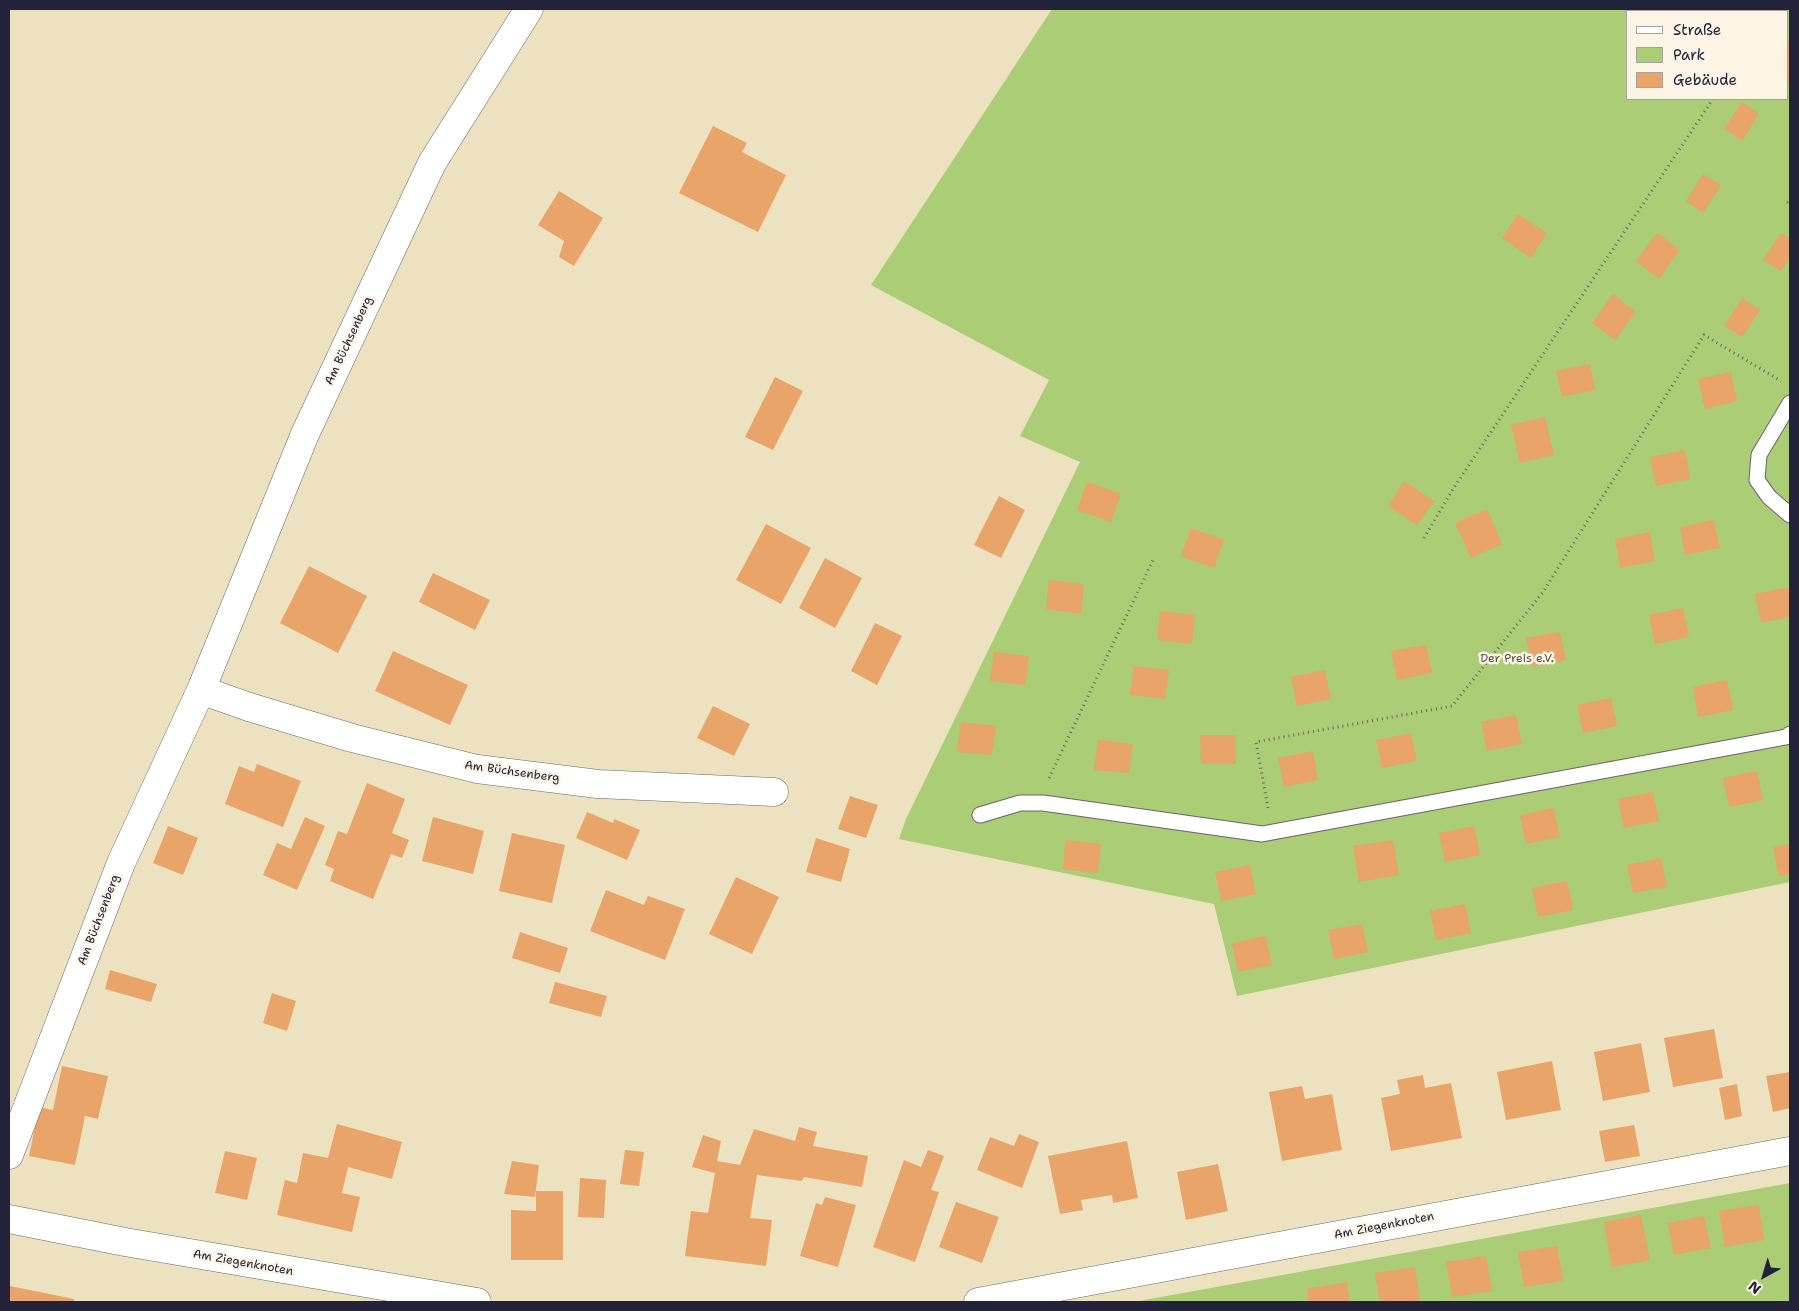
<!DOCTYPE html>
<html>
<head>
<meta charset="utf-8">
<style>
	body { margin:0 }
	#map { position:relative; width:1799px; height:1311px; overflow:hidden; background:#ede2c0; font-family:"Shantell Sans",sans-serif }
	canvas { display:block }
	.frame { position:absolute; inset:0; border:10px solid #22223b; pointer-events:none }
	.legend { position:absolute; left:1626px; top:10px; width:162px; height:90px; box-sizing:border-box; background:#fcf5e5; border:1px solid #a5a1a1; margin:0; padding:6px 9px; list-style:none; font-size:15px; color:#22223b }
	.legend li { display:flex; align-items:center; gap:10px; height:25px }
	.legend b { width:25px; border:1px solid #a5a1a1 }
	.north { position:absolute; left:1739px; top:1251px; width:50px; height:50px; -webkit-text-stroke:4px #fcf5e5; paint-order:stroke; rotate:219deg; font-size:14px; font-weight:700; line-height:20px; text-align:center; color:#22223b }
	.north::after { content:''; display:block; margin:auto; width:18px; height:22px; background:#22223b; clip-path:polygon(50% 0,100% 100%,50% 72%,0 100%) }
</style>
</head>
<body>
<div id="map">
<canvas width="1799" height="1311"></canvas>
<div class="frame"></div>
<ul class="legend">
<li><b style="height:6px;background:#fff"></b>Straße</li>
<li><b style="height:14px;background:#aacd75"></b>Park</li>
<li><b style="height:14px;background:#e8a469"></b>Gebäude</li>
</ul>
<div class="north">N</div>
</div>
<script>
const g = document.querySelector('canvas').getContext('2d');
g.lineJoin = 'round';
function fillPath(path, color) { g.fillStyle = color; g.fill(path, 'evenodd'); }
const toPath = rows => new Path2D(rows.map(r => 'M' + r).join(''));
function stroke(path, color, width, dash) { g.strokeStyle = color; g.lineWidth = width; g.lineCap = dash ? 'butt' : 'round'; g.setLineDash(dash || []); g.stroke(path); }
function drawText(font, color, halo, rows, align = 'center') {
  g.font = font + ' "Shantell Sans",sans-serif'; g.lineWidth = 5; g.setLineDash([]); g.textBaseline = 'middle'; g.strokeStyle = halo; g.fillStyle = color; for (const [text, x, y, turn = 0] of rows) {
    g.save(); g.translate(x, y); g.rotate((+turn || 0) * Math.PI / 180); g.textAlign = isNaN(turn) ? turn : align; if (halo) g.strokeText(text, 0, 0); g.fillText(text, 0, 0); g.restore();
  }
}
const green = toPath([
	[1052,9,1790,9,1790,882,1237,996,1214,904,899,839,906,819,1080,462,1020,436,1049,380,871,285],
	[1628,11,1788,11,1788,99,1628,99],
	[1790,1183,1790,1302,1135,1302,1150,1299]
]);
const building = toPath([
	[1649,9,1683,9,1681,11,1653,11],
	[1788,41,1790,43,1790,85,1788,84],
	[1742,102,1759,114,1742,141,1724,129],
	[713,126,747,143,742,152,786,175,758,232,679,193],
	[1703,174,1721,185,1703,213,1686,201],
	[559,191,603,218,574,266,559,257,564,241,538,225],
	[1518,214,1547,233,1531,258,1502,238],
	[1657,233,1680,250,1659,279,1636,261],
	[1781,233,1790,238,1790,257,1781,271,1763,260],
	[1613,294,1636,312,1615,340,1592,323],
	[1742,298,1760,310,1742,337,1724,326],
	[1590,364,1595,390,1562,397,1556,371],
	[1731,372,1737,401,1705,409,1698,379],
	[775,377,803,391,773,450,745,437],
	[1545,417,1554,455,1520,463,1511,425],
	[1685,450,1690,479,1656,486,1650,457],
	[1404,481,1434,501,1417,525,1388,506],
	[1087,482,1121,494,1111,522,1077,510],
	[999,496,1025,510,1001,558,974,545],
	[1487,509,1502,544,1471,558,1455,523],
	[1714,520,1720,548,1685,555,1680,527],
	[766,524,811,548,781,604,736,580],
	[1191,528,1224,540,1214,568,1181,556],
	[1650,532,1655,561,1620,568,1615,539],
	[825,558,862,578,835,628,799,608],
	[309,566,367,596,338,653,280,623],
	[433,573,490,600,475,630,419,602],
	[1049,580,1084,584,1081,614,1046,609],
	[1790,587,1790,617,1761,623,1755,594],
	[1683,608,1689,637,1655,644,1649,615],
	[1160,611,1195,615,1192,644,1157,640],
	[875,623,902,636,877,685,851,671],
	[1560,632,1566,660,1532,667,1526,638],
	[1426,645,1432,673,1397,680,1391,651],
	[393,651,468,685,450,725,375,691],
	[994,652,1029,656,1025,685,990,681],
	[1134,666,1169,670,1165,699,1130,695],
	[1325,670,1331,699,1297,706,1291,677],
	[1727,680,1733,710,1698,717,1693,687],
	[1611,698,1617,726,1583,733,1577,705],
	[713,706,750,724,734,756,697,738],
	[1516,715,1522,744,1487,751,1481,722],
	[961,722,996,726,992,755,957,752],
	[1411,733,1417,761,1382,768,1376,740],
	[1200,735,1236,735,1236,764,1201,764],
	[1098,740,1133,744,1129,773,1094,770],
	[1313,751,1318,780,1284,787,1278,758],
	[257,764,301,781,283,827,225,804,239,766,254,772],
	[1757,771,1763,800,1729,807,1723,778],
	[367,783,405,799,392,833,409,840,402,858,391,854,373,899,330,881,334,869,325,865,338,831,347,834],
	[1653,792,1659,821,1624,828,1618,799],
	[850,796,878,805,866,838,838,829],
	[1554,808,1560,837,1526,844,1520,815],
	[587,812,613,823,614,819,640,830,627,860,576,838],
	[305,817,325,826,297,890,263,875,277,843,291,849],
	[433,817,484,831,473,874,422,861],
	[168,826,198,838,183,875,153,863],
	[1474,826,1480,855,1445,862,1439,833],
	[512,833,565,845,552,903,499,891],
	[816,838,850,849,841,882,806,872],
	[1066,840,1101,844,1098,873,1063,869],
	[1393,840,1399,875,1359,882,1353,846],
	[1790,844,1790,874,1779,876,1773,847],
	[1661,858,1667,887,1633,893,1627,865],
	[1250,865,1256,894,1221,901,1215,872],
	[736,877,779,897,752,954,709,934],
	[1567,881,1573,910,1538,917,1532,888],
	[606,890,644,905,648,896,685,909,665,960,590,931],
	[1465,904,1471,933,1436,940,1430,911],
	[1362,924,1368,952,1334,959,1328,930],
	[520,932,568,948,560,973,512,958],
	[1266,936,1272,965,1238,972,1232,943],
	[110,970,157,984,151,1002,105,989],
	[555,982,607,996,601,1017,549,1003],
	[272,993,296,1001,287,1031,263,1023],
	[1714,1029,1723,1078,1673,1087,1664,1038],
	[1641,1043,1650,1092,1603,1101,1594,1052],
	[1552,1061,1561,1110,1506,1120,1497,1072],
	[62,1066,108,1076,98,1119,85,1116,75,1165,29,1156,39,1107,53,1110],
	[1790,1072,1790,1108,1773,1112,1766,1076],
	[1423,1075,1425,1088,1451,1083,1462,1138,1391,1151,1381,1098,1400,1094,1397,1080],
	[1737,1084,1742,1116,1725,1120,1719,1088],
	[1302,1086,1305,1099,1332,1094,1342,1150,1282,1161,1269,1092],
	[337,1124,402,1142,392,1179,348,1167,342,1193,360,1197,352,1232,277,1215,285,1180,297,1183,303,1153,328,1158],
	[1634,1125,1640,1156,1605,1162,1599,1131],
	[799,1127,817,1132,813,1146,868,1156,862,1187,804,1177,802,1181,757,1175,750,1218,772,1220,766,1266,685,1256,691,1211,708,1213,715,1173,692,1167,703,1135,721,1141,717,1161,740,1165,754,1129,795,1141],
	[1019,1134,1039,1142,1022,1188,977,1170,990,1137,1014,1146],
	[1127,1141,1138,1198,1113,1203,1112,1195,1081,1200,1083,1210,1060,1214,1048,1156],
	[625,1150,644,1152,639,1186,620,1184],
	[928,1150,944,1156,931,1190,939,1192,915,1262,873,1247,904,1160,921,1167],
	[225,1151,257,1158,247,1200,215,1193],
	[512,1161,539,1165,535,1197,504,1194],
	[1218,1164,1228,1211,1186,1220,1177,1172],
	[580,1178,606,1180,604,1218,578,1217],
	[536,1191,563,1191,563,1260,511,1260,511,1210,536,1211],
	[825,1197,856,1205,838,1267,800,1256,816,1203,822,1205],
	[956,1202,999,1217,982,1263,939,1247],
	[1759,1205,1764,1240,1725,1247,1719,1211],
	[1641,1215,1650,1260,1612,1267,1604,1222],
	[1704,1216,1711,1248,1674,1255,1668,1223],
	[1557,1246,1563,1281,1524,1287,1518,1252],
	[1486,1256,1492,1291,1452,1297,1446,1262],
	[1415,1267,1420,1302,1380,1302,1375,1273],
	[1347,1282,1350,1302,1309,1302,1307,1289],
	[10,1286,74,1299,74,1302,9,1302]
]);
const path = toPath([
	[1768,11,1770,9],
	[1787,202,1790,204],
	[1424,538,1453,489,1713,99],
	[1049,778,1153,560],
	[1268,808,1256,742,1452,706,1543,592,1704,335,1781,381]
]);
const service = toPath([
	[1790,403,1759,455,1757,480,1769,497,1790,515],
	[980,815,1020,803,1043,803,1262,834,1786,737,1790,734]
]);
const minor = toPath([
	[201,690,249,707,352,738,477,769,598,784,774,792],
	[9,1155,121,863,201,690,305,434,432,163,529,9],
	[9,1219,125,1242,477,1302],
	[978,1302,1790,1151]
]);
const streetNames = [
	["Am Büchsenberg",349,341,-65],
	["Am Büchsenberg",512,772,8],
	["Am Büchsenberg",99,920,-69],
	["Am Ziegenknoten",1384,1226,-11],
	["Am Ziegenknoten",243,1263,10]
];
const parkNames = [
	["Der Preis e.V.",1517,659]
];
fillPath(green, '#aacd75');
fillPath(building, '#e8a469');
stroke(service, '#69656a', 17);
stroke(minor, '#69656a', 29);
stroke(path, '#69656a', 3, [1, 4]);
stroke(service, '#fff', 15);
stroke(minor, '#fff', 28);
drawText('12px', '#22223b', '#fcf5e5', streetNames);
drawText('12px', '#4b554c', '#fcf5e5', parkNames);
</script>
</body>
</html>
